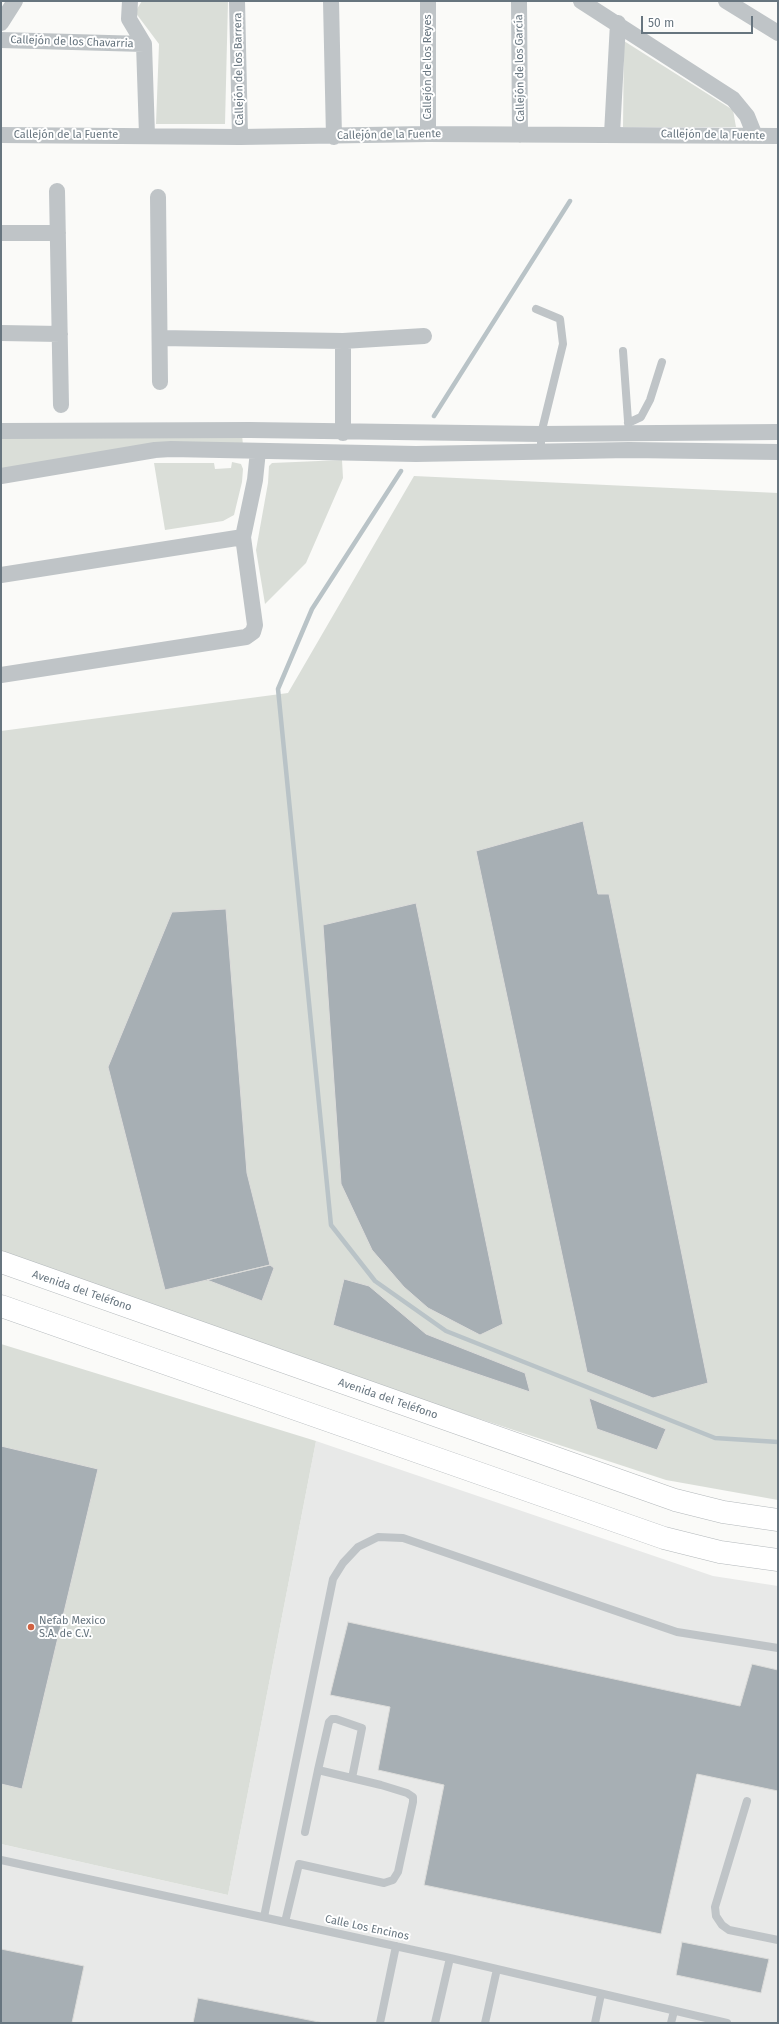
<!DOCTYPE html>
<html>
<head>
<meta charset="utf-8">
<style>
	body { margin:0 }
	#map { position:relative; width:779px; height:2024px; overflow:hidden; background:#fafaf8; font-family:"Fira Sans",sans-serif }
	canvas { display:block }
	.frame { position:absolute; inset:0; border:2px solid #67757f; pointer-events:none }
	.scale { position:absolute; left:641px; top:16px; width:112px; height:18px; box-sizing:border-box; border:2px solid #67757f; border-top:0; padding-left:5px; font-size:12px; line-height:14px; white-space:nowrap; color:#67757f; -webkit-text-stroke:3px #fff; paint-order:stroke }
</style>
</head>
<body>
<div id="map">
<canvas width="779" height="2024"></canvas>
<div class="frame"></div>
<div class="scale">50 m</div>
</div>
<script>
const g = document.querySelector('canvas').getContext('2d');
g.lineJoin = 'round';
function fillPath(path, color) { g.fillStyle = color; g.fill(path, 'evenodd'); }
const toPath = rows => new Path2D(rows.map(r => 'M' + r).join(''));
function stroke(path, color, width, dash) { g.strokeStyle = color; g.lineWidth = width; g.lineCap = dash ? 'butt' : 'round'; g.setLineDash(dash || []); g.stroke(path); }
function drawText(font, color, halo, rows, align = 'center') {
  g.font = font + ' "Fira Sans",sans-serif'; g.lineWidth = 4; g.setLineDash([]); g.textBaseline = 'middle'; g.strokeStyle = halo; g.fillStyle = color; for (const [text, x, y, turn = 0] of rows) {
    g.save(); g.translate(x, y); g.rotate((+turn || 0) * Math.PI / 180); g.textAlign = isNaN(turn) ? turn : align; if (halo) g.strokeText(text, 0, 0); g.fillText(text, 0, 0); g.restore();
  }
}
const built = toPath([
	[316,1441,713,1576,778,1586,778,2023,1,2023,1,1844,228,1895]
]);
const green = toPath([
	[142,1,228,1,225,124,156,124,159,44,135,12],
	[624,41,733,110,736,127,623,127],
	[242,435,243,445,1,469,1,437],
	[342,460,343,478,306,563,265,604,256,550,268,483,269,466,272,463],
	[232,462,241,464,243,469,242,482,234,515,223,521,165,530,154,463,214,463,215,469,231,468],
	[414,476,778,493,778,1500,666,1480,300,1360,1,1253,1,731,288,693],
	[1,1344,316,1441,228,1895,1,1844]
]);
const stream = toPath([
	[434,416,570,201],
	[401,471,312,609,278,689,331,1225,375,1281,446,1331,715,1438,778,1442]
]);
const building = toPath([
	[583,821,598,894,609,894,708,1383,653,1398,587,1372,476,851,583,821],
	[416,903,503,1324,480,1335,428,1308,404,1287,372,1250,341,1184,323,925,416,903],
	[226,909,247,1173,270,1265,165,1290,108,1067,172,912,226,909],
	[270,1265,274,1268,262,1301,207,1280,270,1265],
	[344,1279,369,1286,426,1334,525,1373,530,1392,333,1325,344,1279],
	[589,1398,666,1429,657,1450,597,1429,589,1398],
	[1,1446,98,1469,22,1789,1,1784,1,1446],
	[348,1622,740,1706,752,1664,778,1670,778,1791,697,1774,661,1934,424,1885,444,1785,378,1770,390,1707,330,1695,348,1622],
	[682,1942,769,1959,761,1993,676,1975,682,1942],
	[1,1949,84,1966,72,2023,1,2023,1,1949],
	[198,1998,324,2023,193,2023,198,1998]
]);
const lane = toPath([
	[536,309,560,319,563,344,541,434,541,452],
	[623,351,629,435],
	[628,423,641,417,650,400,662,362],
	[747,1801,715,1907,716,1916,722,1925,729,1930,778,1940],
	[305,1832,318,1770],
	[1,1860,450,1958,727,2023],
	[264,1917,333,1579,343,1563,358,1547,378,1537,403,1538,677,1632,778,1648],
	[285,1922,299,1864,384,1883,393,1880,398,1872,413,1802,413,1797,407,1793,381,1785,318,1770,329,1722,332,1719,336,1719,362,1728,352,1778],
	[380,2023,396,1946],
	[435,2023,450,1958],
	[485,2023,497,1969],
	[595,2023,601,1994],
	[671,2023,674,2011]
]);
const street = toPath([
	[130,1,129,19,144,44,147,135],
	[237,1,240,137],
	[331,1,334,137],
	[519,1,520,135],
	[581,1,733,99,747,116,755,136],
	[726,1,778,33],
	[1,23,15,1],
	[1,40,144,44],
	[428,134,428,1],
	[612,134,618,23],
	[1,135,240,137,428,134,778,136],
	[57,191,61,405],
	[158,197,160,382],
	[1,233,58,233],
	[1,333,60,334],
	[160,338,343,341,424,336],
	[343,341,343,433],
	[1,431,250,430,541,434,778,432],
	[1,476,155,450,171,449,416,454,629,450,778,452],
	[1,575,243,537],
	[1,675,246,637,253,632,255,625,243,537,255,480,258,451]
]);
const primary = toPath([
	[1,1262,675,1500,723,1512,778,1520],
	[1,1306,664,1538,720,1552,778,1560]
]);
const markers = [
	[31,1627,4,"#d06242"]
];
const streetNames = [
	["Callejón de los Chavarria",72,42,2],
	["Callejón de los Reyes",428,67,-90],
	["Callejón de los García",520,68,-91],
	["Callejón de los Barrera",239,69,-91],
	["Callejón de la Fuente",66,135],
	["Callejón de la Fuente",389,135,-1],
	["Callejón de la Fuente",713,135,1],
	["Avenida del Teléfono",82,1291,19],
	["Avenida del Teléfono",388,1399,19],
	["Calle Los Encinos",367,1928,12]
];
const poiNames = [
	["Nefab Mexico",39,1621],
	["S.A. de C.V.",39,1634]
];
fillPath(built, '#e8e9e8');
fillPath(green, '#daded8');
stroke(stream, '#b9c3c7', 4.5);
fillPath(building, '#a7afb4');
stroke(building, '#dcdcda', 1);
stroke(primary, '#b3b8bb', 23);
stroke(lane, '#bfc4c7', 8);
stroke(street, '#bfc4c7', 16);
stroke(primary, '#fff', 22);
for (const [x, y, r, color] of markers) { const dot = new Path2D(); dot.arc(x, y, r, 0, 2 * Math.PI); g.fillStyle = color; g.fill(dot); stroke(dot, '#fff', 1.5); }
drawText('11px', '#67757f', '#fff', streetNames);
drawText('11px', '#67757f', '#fff', poiNames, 'left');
</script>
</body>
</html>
